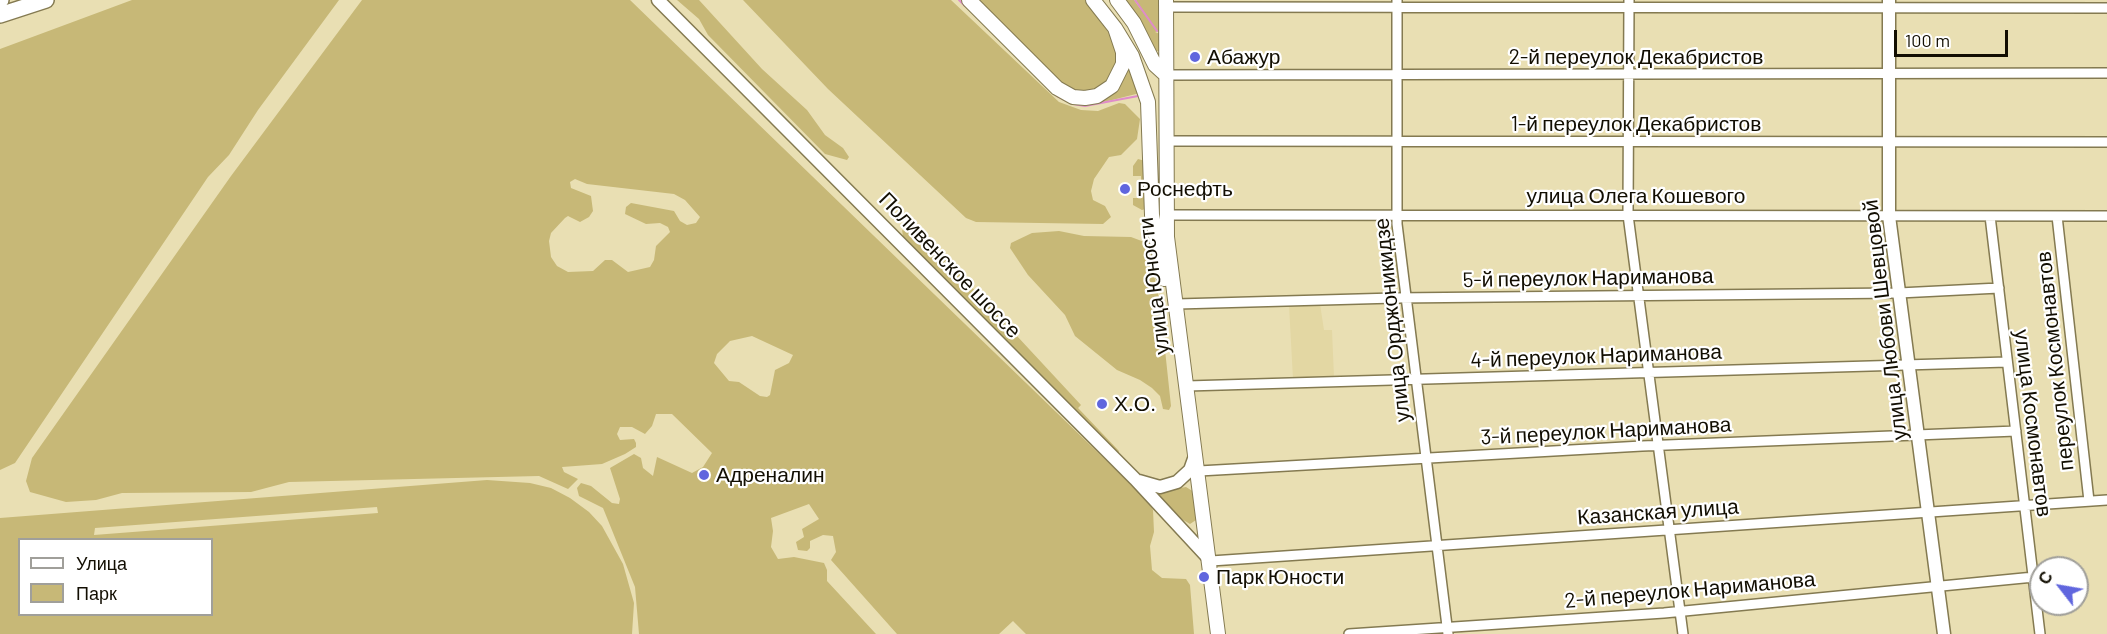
<!DOCTYPE html>
<html>
<head>
<meta charset="utf-8">
<style>
	body { margin:0 }
	#map { position:relative; width:2107px; height:634px; overflow:hidden; background:#e9dfb3; font-family:Barlow,sans-serif }
	canvas { display:block }
	.legend { position:absolute; left:18px; top:538px; width:195px; height:78px; box-sizing:border-box; background:#fff; border:2px solid #a09f9a; margin:0; padding:8px 10px; list-style:none; font-size:18px; color:#120e02 }
	.legend li { display:flex; align-items:center; gap:12px; height:30px }
	.legend b { width:30px; border:2px solid #a09f9a }
	.north { position:absolute; left:2029px; top:556px; width:60px; height:60px; box-sizing:border-box; background:#fff; border:2px solid #a09f9a; border-radius:50%; rotate:301deg; font-size:16px; font-weight:700; line-height:24px; text-align:center; color:#120e02 }
	.north::after { content:''; display:block; margin:auto; width:21px; height:27px; background:#6066de; clip-path:polygon(50% 0,100% 100%,50% 72%,0 100%) }
	.scale { position:absolute; left:1894px; top:30px; width:114px; height:27px; box-sizing:border-box; border:3px solid #120e02; border-top:0; padding-left:8px; font-size:18px; line-height:21px; white-space:nowrap; color:#120e02; -webkit-text-stroke:4px #fff; paint-order:stroke }
</style>
</head>
<body>
<div id="map">
<canvas width="2107" height="634"></canvas>
<ul class="legend">
<li><b style="height:8px;background:#fff"></b>Улица</li>
<li><b style="height:16px;background:#c7b877"></b>Парк</li>
</ul>
<div class="north">С</div>
<div class="scale">100 m</div>
</div>
<script>
const g = document.querySelector('canvas').getContext('2d');
g.lineJoin = 'round';
function fillPath(path, color) { g.fillStyle = color; g.fill(path, 'evenodd'); }
const toPath = rows => new Path2D(rows.map(r => 'M' + r).join(''));
function stroke(path, color, width, dash) { g.strokeStyle = color; g.lineWidth = width; g.lineCap = dash ? 'butt' : 'round'; g.setLineDash(dash || []); g.stroke(path); }
function drawText(font, color, halo, rows, align = 'center') {
  g.font = font + ' Barlow,sans-serif'; g.lineWidth = 4.5; g.setLineDash([]); g.textBaseline = 'middle'; g.strokeStyle = halo; g.fillStyle = color; for (const [text, x, y, turn = 0] of rows) {
    g.save(); g.translate(x, y); g.rotate((+turn || 0) * Math.PI / 180); g.textAlign = isNaN(turn) ? turn : align; if (halo) g.strokeText(text, 0, 0); g.fillText(text, 0, 0); g.restore();
  }
}
const built = toPath([
	[1320,304,1324,330,1332,330,1334,377,1293,379,1289,305]
]);
const green = toPath([
	[132,0,339,0,258,110,229,155,208,177,15,463,0,470,0,49],
	[362,0,630,0,1147,500,1153,510,1154,532,1150,546,1152,570,1162,578,1186,579,1190,585,1194,634,1026,634,1013,621,999,634,897,634,831,560,836,552,833,536,823,535,810,541,810,548,807,551,798,550,796,542,804,537,802,529,819,519,809,504,771,518,773,531,771,547,778,559,794,557,824,563,827,570,827,581,876,634,639,634,635,587,603,508,579,496,577,488,581,483,591,486,612,503,619,504,620,499,610,468,634,454,641,458,643,468,653,476,657,457,692,473,703,467,712,453,672,414,656,414,652,426,645,434,632,427,620,427,617,434,620,440,634,439,636,443,636,447,625,454,602,464,562,467,564,472,578,479,568,489,539,476,289,482,251,492,122,493,96,500,66,502,30,492,26,481,32,458,231,176],
	[575,179,587,184,674,194,685,200,700,217,696,223,687,225,680,221,674,211,631,203,626,207,625,214,646,224,660,223,668,227,670,232,656,246,654,260,650,267,628,272,612,260,605,260,593,271,568,272,557,266,551,257,549,241,551,233,565,218,568,216,580,222,589,217,593,211,591,196,571,188,570,182],
	[752,336,793,355,789,363,775,370,770,395,767,397,760,396,739,382,729,381,714,363,717,354,730,341],
	[677,0,699,0,762,69,807,110,825,135,843,148,849,157,847,160,825,154,708,35,699,19],
	[743,0,951,0,1059,102,1081,110,1098,111,1119,103,1125,104,1140,119,1137,139,1121,155,1109,157,1094,179,1091,191,1093,200,1105,206,1111,217,1103,224,976,222,966,218,828,89],
	[961,0,965,0,1070,99,1120,84,1127,63,1140,93,1092,105,1070,102],
	[975,0,1085,0,1113,39,1118,54,1113,78,1090,93,1068,90],
	[1125,0,1134,0,1142,11,1136,0,1160,0,1160,31,1155,32,1160,34,1159,51,1156,51,1140,20],
	[1138,159,1145,161,1145,209,1142,210,1133,205,1133,198,1141,198,1141,176,1133,176,1133,166],
	[902,230,927,239,1081,405,1078,408,1119,451,1118,454,1037,376,903,236],
	[1059,231,1084,236,1131,237,1147,243,1160,303,1171,406,1169,410,1163,409,1160,396,1152,388,1140,380,1117,370,1075,336,1065,315,1028,275,1010,248,1011,243,1032,233],
	[487,480,530,483,551,488,570,498,589,512,602,526,623,564,634,603,632,634,0,634,0,518],
	[377,507,378,513,94,535,95,528],
	[20,540,212,540,212,614,20,614],
	[1186,487,1194,492,1197,515,1196,520,1190,524,1175,515,1153,493]
]);
const stream = toPath([
	[959,0,965,6],
	[1135,0,1157,31],
	[1057,96,1073,104,1085,106,1138,96]
]);
const minor = toPath([
	[1397,0,1397,224,1448,634],
	[1629,0,1628,215,1683,634],
	[1166,7,2107,8],
	[1166,75,2107,73],
	[1166,141,2107,142],
	[1166,215,2107,216],
	[1990,216,2040,634],
	[2057,216,2089,501],
	[1177,304,1395,298,1899,293,1999,288],
	[1187,386,2007,362],
	[1199,471,1642,446,2016,431],
	[1211,561,2107,500],
	[1349,634,1664,613,2034,577]
]);
const tertiary = toPath([
	[658,0,1135,479,1211,561],
	[1889,0,1889,216,1944,634],
	[1139,481,1160,487,1177,482,1190,470,1195,456]
]);
const secondary = toPath([
	[969,0,1057,88,1073,97,1085,98,1097,96,1112,86,1123,64,1123,52,1115,28,1093,0],
	[1117,0,1134,23,1155,65,1166,75],
	[1166,0,1167,237,1218,634],
	[1115,28,1132,56,1148,102,1152,215,1164,279]
]);
const trunk = toPath([
	[0,0,1,0],
	[0,15,46,0]
]);
const markers = [
	[1195,57,6,"#6066de"],
	[1125,189,6,"#6066de"],
	[1102,404,6,"#6066de"],
	[704,475,6,"#6066de"],
	[1204,577,6,"#6066de"]
];
const poiNames = [
	["Абажур",1207,57],
	["Роснефть",1137,189],
	["Х.О.",1114,404],
	["Адреналин",716,475],
	["Парк Юности",1216,577]
];
const streetNames = [
	["2-й переулок Декабристов",1636,57],
	["1-й переулок Декабристов",1636,124],
	["улица Олега Кошевого",1636,196],
	["Поливенское шоссе",950,265,46],
	["5-й переулок Нариманова",1588,278,-1],
	["улица Юности",1154,286,-97],
	["улица Орджоникидзе",1392,320,-96],
	["улица Любови Шевцовой",1885,320,-97],
	["4-й переулок Нариманова",1596,356,-2],
	["переулок Космонавтов",2055,361,-96],
	["улица Космонавтов",2033,423,83],
	["3-й переулок Нариманова",1606,431,-3],
	["Казанская улица",1658,512,-4],
	["2-й переулок Нариманова",1690,590,-5]
];
fillPath(built, '#e3d7a3');
fillPath(green, '#c7b877');
stroke(stream, '#df8cc9', 2);
stroke(minor, '#847a51', 12);
stroke(tertiary, '#847a51', 15);
stroke(secondary, '#847a51', 16);
stroke(trunk, '#847a51', 18);
stroke(minor, '#fff', 9);
stroke(tertiary, '#fff', 12);
stroke(secondary, '#fff', 14);
stroke(trunk, '#fff', 15);
for (const [x, y, r, color] of markers) { const dot = new Path2D(); dot.arc(x, y, r, 0, 2 * Math.PI); g.fillStyle = color; g.fill(dot); stroke(dot, '#fff', 2); }
drawText('21px', '#120e02', '#fff', poiNames, 'left');
drawText('21px', '#120e02', '#fff', streetNames);
</script>
</body>
</html>
